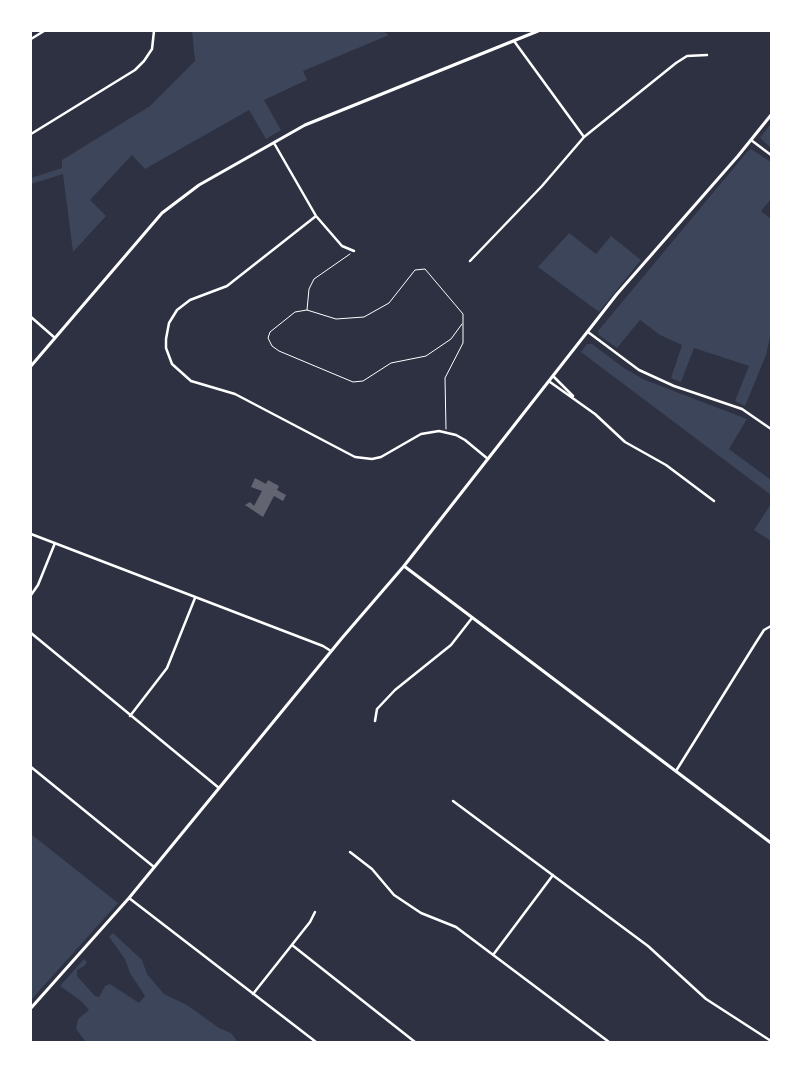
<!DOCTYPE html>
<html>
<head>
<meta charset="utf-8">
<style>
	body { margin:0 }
	#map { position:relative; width:802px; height:1073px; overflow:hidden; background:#2d3142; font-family:Georgia,serif }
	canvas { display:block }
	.frame { position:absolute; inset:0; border:32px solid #fff; pointer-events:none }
</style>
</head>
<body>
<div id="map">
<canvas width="802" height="1073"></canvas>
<div class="frame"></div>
</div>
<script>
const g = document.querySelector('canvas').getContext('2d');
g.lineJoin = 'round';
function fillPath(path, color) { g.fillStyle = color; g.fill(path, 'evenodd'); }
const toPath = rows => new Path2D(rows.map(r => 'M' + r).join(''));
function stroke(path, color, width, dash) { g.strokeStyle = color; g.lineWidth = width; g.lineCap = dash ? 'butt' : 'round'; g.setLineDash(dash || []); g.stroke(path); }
const green = toPath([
	[192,31,383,31,389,35,303,71,307,80,264,100,281,130,266,139,249,110,145,169,132,155,90,200,106,216,73,252,63,174,31,184,31,178,62,168,62,160,150,106,195,61],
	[771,123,771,148,760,138],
	[751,149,771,162,771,199,761,211,771,219,771,333,766,355,745,406,735,401,749,366,694,348,681,382,671,378,682,345,660,335,640,320,617,348,599,335,598,331,747,152],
	[569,233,596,254,611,236,641,260,599,312,538,267],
	[587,344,592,344,624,368,645,380,747,419,729,449,771,480,771,495,581,352],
	[771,504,771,541,754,530],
	[31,834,118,903,31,1000],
	[113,933,142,960,147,974,164,994,187,1005,219,1028,231,1033,238,1042,86,1042,76,1029,78,1019,89,1010,81,1001,60,986,84,959,87,962,84,966,77,970,77,976,95,996,99,997,105,986,110,984,139,1003,145,996,130,973,125,959,109,937]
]);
const building = toPath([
	[255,478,266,484,268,480,279,486,277,490,286,495,283,501,274,496,263,517,245,505,250,502,254,506,262,491,251,487]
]);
const path = toPath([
	[350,254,314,279,309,289,307,310,336,319,364,317,389,303,415,270,425,269,463,314,463,343,445,378,446,429],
	[307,310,295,312,270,332,268,338,272,346,279,351,353,382,363,381,391,363,426,356,451,339,462,324]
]);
const minor = toPath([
	[31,39,44,31],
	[514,41,584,137],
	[31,134,135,70,144,61,152,49,154,31],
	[751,140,771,155],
	[274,143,316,216,342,246,354,251],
	[316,216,227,286,190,300,177,310,169,323,166,339,166,348,172,364,191,381,235,394,355,457,372,459,381,457,421,434,439,431,456,435,465,440,488,459],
	[470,261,542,186,584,137,676,63,687,56,707,55],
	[31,317,55,338],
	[588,332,639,370,674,386,742,409,771,429],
	[554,377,573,396],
	[550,382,595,414,625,442,666,465,714,501],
	[31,534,323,646,331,651],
	[31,595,38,585,55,543],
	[31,633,219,788],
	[130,716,167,668,195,598],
	[375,721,377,709,395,690,451,645,472,618],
	[31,767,154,867],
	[676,771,755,644,764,630,771,626],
	[453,801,648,946,706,999,771,1041],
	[350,852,372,869,394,895,421,913,456,927,609,1042],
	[129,898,316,1042],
	[292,945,415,1042],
	[493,955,553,875],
	[253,994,310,922,315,912]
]);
const tertiary = toPath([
	[31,366,162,213,199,185,305,125,538,31],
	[404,566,771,843],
	[31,1008,129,898,342,638,404,566,617,294,738,156,771,115]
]);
fillPath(green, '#3c4559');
fillPath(building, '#626471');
stroke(path, '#fff', 1);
stroke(minor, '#fff', 2.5);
stroke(tertiary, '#fff', 3);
</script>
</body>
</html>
